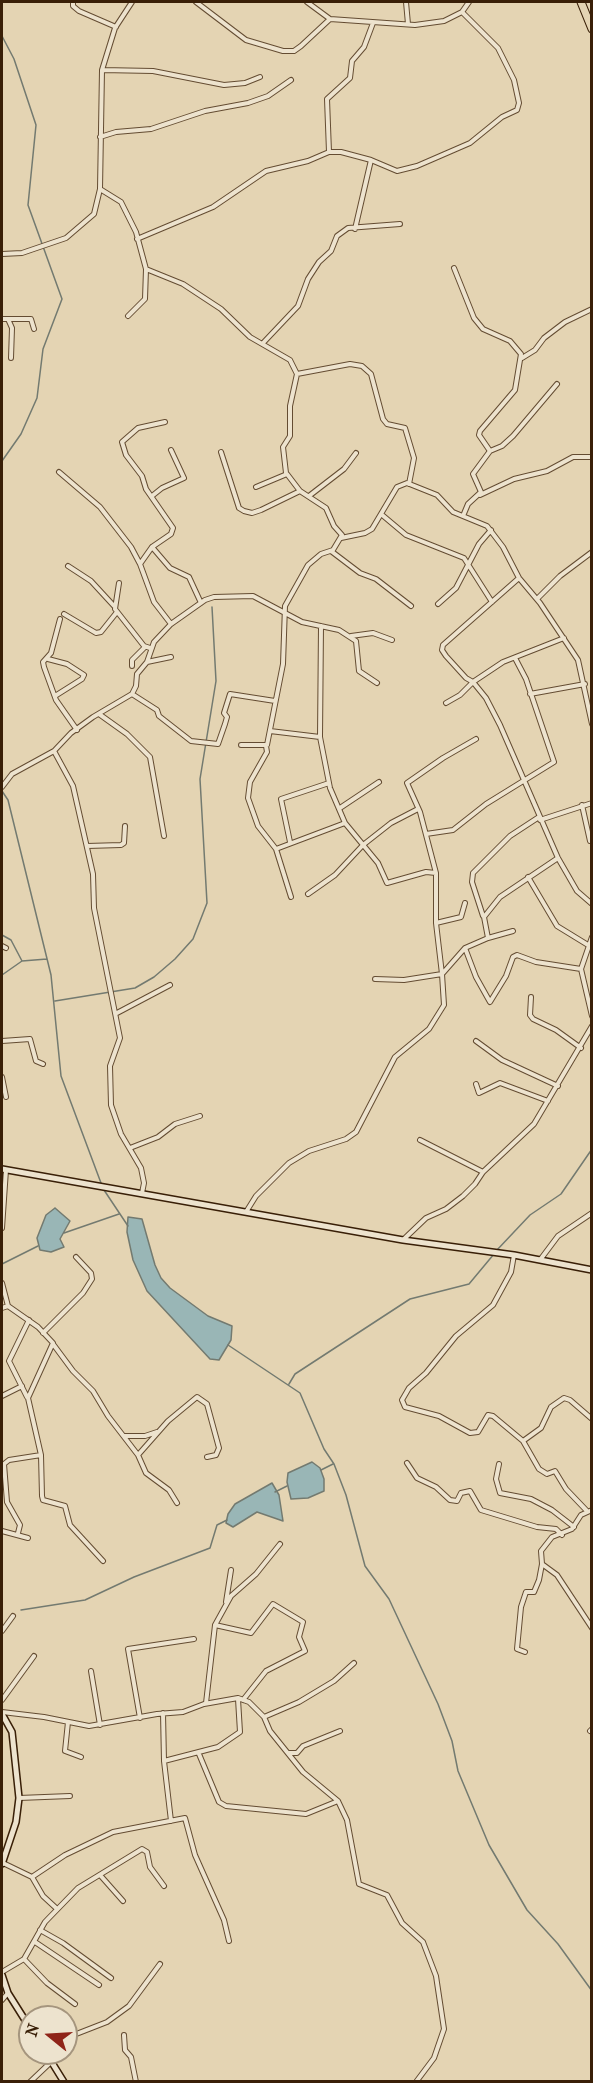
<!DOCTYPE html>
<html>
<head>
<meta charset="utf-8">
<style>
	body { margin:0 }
	#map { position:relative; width:593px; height:2083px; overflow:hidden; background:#e4d4b3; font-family:"IM FELL French Canon",serif }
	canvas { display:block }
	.frame { position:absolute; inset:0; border:3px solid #391f07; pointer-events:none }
	.north { position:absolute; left:18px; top:2005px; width:60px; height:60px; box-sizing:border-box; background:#ede3ce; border:2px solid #a5957e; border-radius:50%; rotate:288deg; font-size:16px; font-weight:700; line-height:24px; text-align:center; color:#391f07 }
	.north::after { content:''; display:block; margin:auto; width:21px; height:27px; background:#8f2418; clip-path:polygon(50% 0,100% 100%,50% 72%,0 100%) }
</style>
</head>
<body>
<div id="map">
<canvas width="593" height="2083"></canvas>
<div class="frame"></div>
<div class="north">N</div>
</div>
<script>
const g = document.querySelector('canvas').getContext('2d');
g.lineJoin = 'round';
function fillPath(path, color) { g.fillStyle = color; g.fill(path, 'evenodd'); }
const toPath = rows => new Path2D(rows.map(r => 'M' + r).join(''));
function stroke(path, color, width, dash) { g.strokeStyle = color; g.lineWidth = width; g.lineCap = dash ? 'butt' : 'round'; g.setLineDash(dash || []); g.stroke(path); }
const water = toPath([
	[55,1208,70,1221,60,1239,64,1247,51,1252,40,1250,37,1238,46,1215,55,1208],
	[128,1217,142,1219,155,1265,161,1278,170,1288,208,1316,232,1326,231,1340,219,1360,210,1359,147,1291,133,1260,127,1232,128,1217],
	[312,1462,320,1468,324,1479,324,1491,308,1498,291,1499,287,1482,288,1473,312,1462],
	[272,1483,279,1495,283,1521,257,1512,233,1527,226,1523,228,1514,235,1504,272,1483]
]);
const stream = toPath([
	[2,36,14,59,36,125,28,205,62,299,43,349,37,398,21,434,2,461],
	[2,791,8,800,51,975,61,1076,101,1183],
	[2,935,11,940,22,961],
	[2,975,22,961,47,959],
	[55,1001,135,988,154,977,175,959,193,939,207,903,200,779,216,681,212,607],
	[104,1190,128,1226],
	[64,1233,119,1214],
	[497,1250,530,1215,561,1194,592,1149],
	[2,1264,38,1246],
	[228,1345,300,1393,324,1449,334,1464,346,1495,365,1566,389,1599,438,1704,452,1741,458,1771,489,1845,527,1910,558,1944,592,1991],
	[289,1384,295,1374,410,1299,469,1284,494,1254],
	[321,1470,333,1464],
	[275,1492,287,1486],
	[21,1610,85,1600,134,1577,210,1548,217,1525,227,1520]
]);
const street = toPath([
	[73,2,73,6,79,11,116,27],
	[196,2,246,40,283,51,294,51,301,46,330,19],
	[307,2,330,19,415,25,444,21,462,12,469,2],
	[406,2,408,24],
	[102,70,153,71,224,85,245,83,260,77],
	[100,137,116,132,151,129,205,111,248,103,268,96,291,80],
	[371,160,397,171,417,166,470,143,502,117,517,110,519,103,514,80,498,48,462,12],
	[100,189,121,202,136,232,146,269,145,299,128,316],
	[355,229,371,160,341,152,329,152,327,99,350,78,352,61,364,47,373,23],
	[137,239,213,207,266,171,308,161,329,152],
	[2,254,22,253,66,238,94,214,100,189,102,70,115,28,132,2],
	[454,268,474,318,483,329,510,341,521,354,515,390,480,431,479,435,490,451,473,474,481,492,468,504,463,516],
	[146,269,183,284,221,309,250,337,290,360,297,374,290,406,290,436,283,447,286,473],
	[2,319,31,319,34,329],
	[8,319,12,328,11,358],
	[263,343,298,306,308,279,319,262,331,251,337,236,348,228,400,224],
	[522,358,535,350,544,338,565,322,592,309],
	[297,374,350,364,362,366,371,374,383,419,387,424,405,428,414,458,409,484],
	[490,451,502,446,513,436,557,384],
	[221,452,239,508,244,511,252,513,261,510,300,491],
	[59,472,100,507,131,547,140,564,152,547,170,568,189,577,201,603],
	[480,495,514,479,547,471,573,457,592,457],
	[152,496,162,488,184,478,171,450],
	[309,496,344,469,356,453],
	[381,514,406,535,464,558,492,602],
	[341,538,365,533,372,529,397,487,407,483,437,495,453,512,487,526,503,547,519,578,540,603,578,660,592,724],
	[152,547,171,534,173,528,146,489,142,476,126,455,122,442,138,428,165,422],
	[331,551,360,573,376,579,411,606],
	[140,564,154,602,171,624],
	[68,566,91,581,114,606],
	[119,583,115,609,144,646,150,648],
	[537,599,560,576,592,552],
	[438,604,456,588,479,544,491,530],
	[64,614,96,633,101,632,117,612],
	[60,619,51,653,43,662,44,667,56,700,77,730],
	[321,626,320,737,330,788,345,823,378,863,387,883,426,872,436,873],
	[351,636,373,633,392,640],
	[564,638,503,662,473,682,486,698,500,725,558,858,577,891,592,904],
	[48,659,67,664,84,675,82,679,55,696],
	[147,662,171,657],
	[132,666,132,660,145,647],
	[132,694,157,710,159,716,191,741,218,744,225,724,227,717,224,713,230,694,275,701],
	[530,694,585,684],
	[446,703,460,695,473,682,466,678,446,656,442,650,443,645,519,578],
	[99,714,127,734,150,757,164,836],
	[270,731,320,737],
	[241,745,267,745,283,664,285,606,308,565,321,554,333,550,342,535,334,526,326,508,300,491,287,474,256,487],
	[266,746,267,752,250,782,248,798,258,826,276,849,291,897],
	[54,751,73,786,93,874,94,908,120,1038,110,1066,111,1105,121,1134,141,1168,144,1183,142,1193],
	[2,787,12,774,54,751,71,733,93,717,132,694,136,686,137,674,147,662,154,642,171,624,205,600,214,597,253,596,302,622,339,630,356,641,359,671,377,683],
	[582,805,590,841],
	[340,808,379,782],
	[540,820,592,803],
	[426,834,453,830,486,804,554,762,526,679,515,658],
	[290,842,281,799,329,783],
	[87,846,121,845,124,843,125,826],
	[276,849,345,823],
	[528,877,557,926,588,945],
	[308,894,335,875,363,845,391,823,418,809],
	[483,916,472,882,473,873,510,836,539,817],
	[436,923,461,917,465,903],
	[592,937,581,969,592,1016],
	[488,938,513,931],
	[2,946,6,948],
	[465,948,476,977,490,1002,506,976,513,957,517,955,536,962,581,969],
	[443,973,465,948,488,938,484,917,500,897,558,858],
	[442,974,436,923,436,873,420,812,407,783,443,758,476,739],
	[531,997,530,1015,533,1019,556,1030,581,1048],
	[117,1013,170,985],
	[2,1041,30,1039,36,1061,43,1064],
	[476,1041,502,1060,558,1086],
	[2,1077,6,1097],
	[476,1084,479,1093,500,1083,548,1101],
	[420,1140,483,1172],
	[130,1148,158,1137,175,1124,200,1116],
	[246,1212,256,1196,289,1163,309,1151,346,1139,356,1132,395,1057,429,1029,444,1005,442,974,404,980,375,979],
	[2,1228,6,1170],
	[403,1240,426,1218,446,1209,463,1196,475,1184,483,1172,534,1124,592,1026],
	[514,1255,511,1272,493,1305,456,1336,426,1373,409,1388,402,1400,405,1407,439,1416,470,1433,478,1432,488,1415,493,1416,523,1441,541,1428,551,1407,564,1398,570,1400,592,1419],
	[540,1260,558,1236,592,1213],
	[2,1283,8,1306,38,1327,53,1343,28,1398,41,1455,42,1496,43,1500,65,1506,70,1525,103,1561],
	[2,1308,8,1306],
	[43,1333,83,1293,92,1279,91,1273,76,1257],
	[53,1344,73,1371,93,1391,108,1416,138,1455,146,1473,169,1490,177,1503],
	[2,1396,22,1386],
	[27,1397,9,1361,29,1320],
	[124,1436,145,1436,157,1432],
	[523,1441,539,1469,547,1474,555,1471,566,1489,587,1511],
	[138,1455,168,1421,197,1397,207,1404,219,1448,216,1455,207,1457],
	[407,1463,417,1478,436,1487,450,1500,457,1501,461,1493,470,1491,481,1510,537,1527,556,1529,562,1535],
	[499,1464,496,1479,500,1493,531,1499,552,1510,574,1527],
	[2,1531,28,1538],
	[18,1533,20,1525,7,1502,4,1464,9,1460,41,1455],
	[542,1564,557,1575,592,1628],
	[226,1602,231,1570],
	[215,1625,251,1633,273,1604,303,1622,299,1637,305,1651,266,1671,243,1700],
	[2,1631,13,1616],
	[525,1652,517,1649,521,1607,526,1592,534,1592,539,1580,542,1564,541,1551,552,1537,572,1529,581,1515,592,1510],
	[91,1671,100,1725],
	[2,1700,34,1656],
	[206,1703,215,1625,231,1596,256,1574,280,1544],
	[2,1712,44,1717,89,1726,157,1714,183,1712,204,1704,238,1698,249,1702,264,1717,270,1731,303,1772,338,1801,347,1820,359,1884,387,1895,402,1923,423,1942,436,1976,444,2029,434,2058,416,2082],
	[163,1713,164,1761,171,1821],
	[264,1717,299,1702,334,1681,354,1663],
	[140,1718,128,1649,194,1639],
	[68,1722,65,1751,81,1757],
	[590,1731,592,1729],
	[288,1753,297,1753,303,1746,340,1731],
	[199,1754,219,1802,226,1806,306,1814,338,1801],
	[164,1761,218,1747,240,1732,238,1699],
	[19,1798,70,1796],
	[3,1863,32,1877,65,1855,113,1832,185,1818,195,1855,224,1920,229,1941],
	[100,1875,123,1901],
	[32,1877,43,1896,56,1908],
	[40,1930,63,1943,111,1978],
	[35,1942,99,1985],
	[24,1959,47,1983,75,2004],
	[2,1972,24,1959,45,1922,78,1888,142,1849,147,1852,150,1867,164,1886],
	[2,2000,8,1993],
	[124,2035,125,2050,131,2057,136,2082],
	[66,2038,107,2022,129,2006,160,1964],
	[30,2082,51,2062]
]);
const secondary = toPath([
	[2,1169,403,1240,514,1255,592,1270],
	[2,1714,12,1732,19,1798,16,1822,2,1864],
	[2,1975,8,1993,30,2028],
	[46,2053,64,2082]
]);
const highway = toPath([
	[581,2,592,29]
]);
fillPath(water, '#99b6b6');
stroke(water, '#737a70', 1.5);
stroke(stream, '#737a70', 1.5);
stroke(street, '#644c32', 6);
stroke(secondary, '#391f07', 8);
stroke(highway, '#391f07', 9);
stroke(street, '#ede3ce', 4);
stroke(secondary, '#ede3ce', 5);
stroke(highway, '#e4d4b3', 7);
</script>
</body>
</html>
